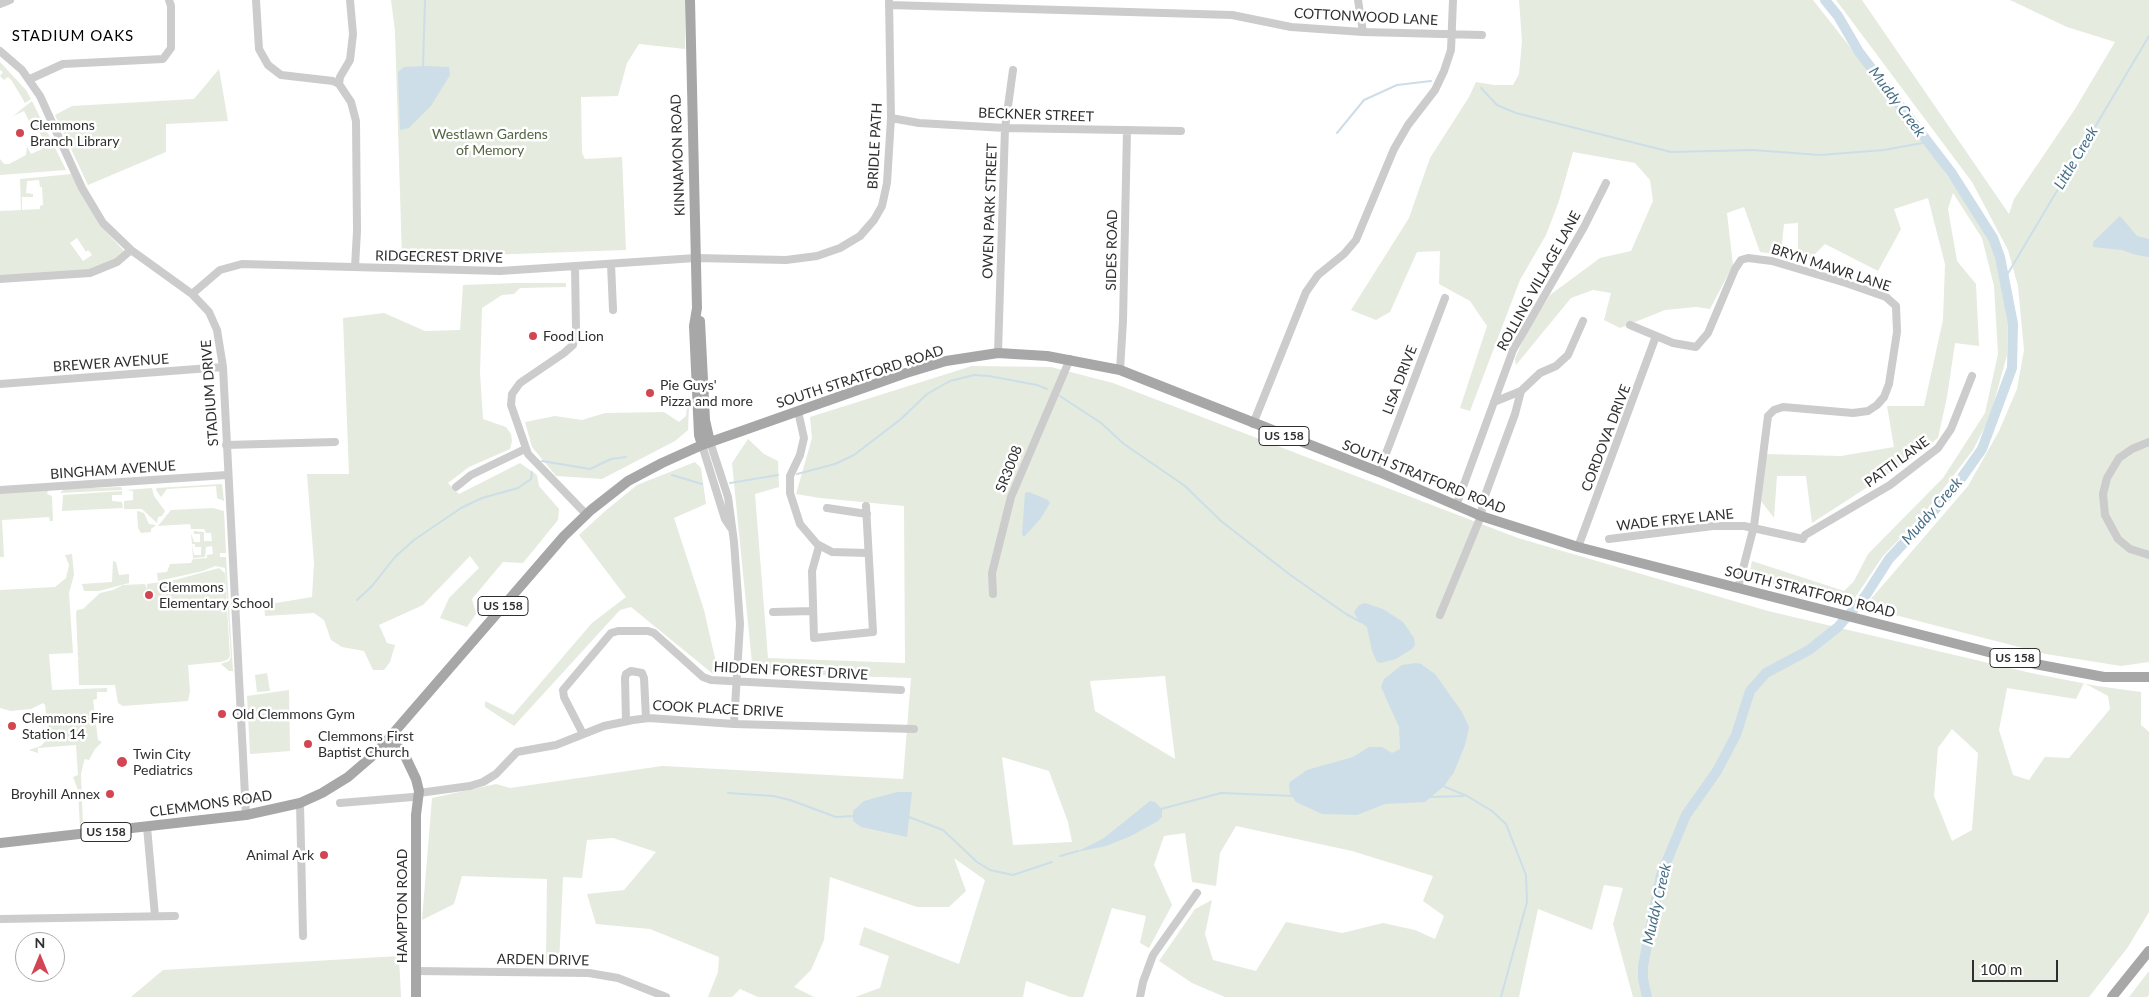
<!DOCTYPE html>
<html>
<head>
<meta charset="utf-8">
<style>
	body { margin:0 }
	#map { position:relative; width:2149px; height:997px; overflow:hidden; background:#fff; font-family:Lato,sans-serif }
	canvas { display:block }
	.north { position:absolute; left:15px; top:932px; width:50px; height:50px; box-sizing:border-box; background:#fff; border:1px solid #acacac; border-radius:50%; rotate:0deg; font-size:14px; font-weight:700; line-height:20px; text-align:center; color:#2f2f2f }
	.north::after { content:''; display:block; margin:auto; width:18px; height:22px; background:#d14652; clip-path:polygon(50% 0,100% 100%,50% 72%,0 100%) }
	.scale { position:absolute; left:1972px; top:960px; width:86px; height:22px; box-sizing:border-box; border:2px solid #2f2f2f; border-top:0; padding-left:6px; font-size:15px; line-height:18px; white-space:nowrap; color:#2f2f2f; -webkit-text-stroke:4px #fff; paint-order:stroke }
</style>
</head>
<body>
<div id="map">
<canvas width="2149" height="997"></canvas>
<div class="north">N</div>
<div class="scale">100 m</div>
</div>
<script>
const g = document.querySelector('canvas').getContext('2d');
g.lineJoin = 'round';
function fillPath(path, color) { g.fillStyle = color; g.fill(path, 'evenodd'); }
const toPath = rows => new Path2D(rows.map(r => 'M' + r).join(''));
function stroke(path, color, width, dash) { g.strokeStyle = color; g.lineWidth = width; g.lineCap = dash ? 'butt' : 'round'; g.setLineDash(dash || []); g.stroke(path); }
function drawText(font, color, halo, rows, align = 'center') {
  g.font = font + ' Lato,sans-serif'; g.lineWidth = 5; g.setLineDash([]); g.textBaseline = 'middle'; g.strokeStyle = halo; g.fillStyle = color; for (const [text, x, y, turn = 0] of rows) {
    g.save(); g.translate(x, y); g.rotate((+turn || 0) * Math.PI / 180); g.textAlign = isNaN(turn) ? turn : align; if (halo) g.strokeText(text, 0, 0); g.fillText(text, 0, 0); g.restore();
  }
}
const green = toPath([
	[391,0,685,0,685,49,639,44,627,63,618,96,581,97,582,153,585,159,622,157,626,250,402,258,395,31],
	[1519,0,1813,0,1921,137,1993,244,2008,322,2007,355,1990,417,1973,450,1927,510,1883,556,1850,605,1749,577,1752,561,1844,591,1854,581,1868,554,1943,478,1985,413,1998,354,1994,286,1982,238,1953,193,1948,209,1957,261,1976,284,1979,346,1955,343,1947,397,1938,438,1911,459,1812,523,1806,476,1777,476,1774,518,1761,501,1766,454,1841,456,1894,447,1887,406,1924,406,1943,320,1945,264,1928,198,1894,209,1901,229,1878,271,1825,244,1809,260,1798,253,1798,223,1784,224,1781,255,1760,252,1744,207,1727,213,1733,265,1710,309,1696,307,1665,310,1620,328,1604,320,1611,293,1593,290,1571,298,1516,365,1515,359,1527,331,1550,295,1600,258,1631,251,1653,201,1650,180,1635,163,1573,152,1559,201,1546,235,1520,280,1470,411,1460,408,1487,326,1470,301,1439,284,1440,251,1417,252,1390,312,1376,320,1351,310,1409,218,1430,158,1469,97,1476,82,1494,85,1513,85,1519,74,1522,41],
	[1836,0,1862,0,2009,214,2014,199,2075,109,2115,42,2067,27,2010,0,2149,0,2149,662,2121,666,2046,654,1864,607,1968,486,1999,431,2017,389,2024,350,2018,286,2008,250,1972,182],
	[0,62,26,90,31,99,25,103,12,81,8,77,4,80,0,76,3,72,0,70],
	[219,69,228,121,166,124,166,152,88,185,55,115,72,106,194,99],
	[32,101,66,170,0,175,0,159,4,164,9,164,26,155,27,147,22,137,31,154,42,149,40,144,44,141,34,122,30,123,24,111,13,116],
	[72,174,99,224,125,252,120,257,92,270,0,276,0,211,21,210,20,179],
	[39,180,40,187,42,187,43,205,40,206,40,209,22,210,22,197,33,197,33,194,26,193,27,181],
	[77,238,86,252,88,250,92,255,83,261,70,243],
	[517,283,566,283,566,287,520,288,514,294,502,295,482,308,480,373,483,419,506,427,511,434,512,441,510,449,469,467,448,483,459,494,520,463,537,475,539,486,559,509,558,520,523,563,503,562,472,599,476,614,467,627,440,618,449,598,479,568,470,556,423,605,379,625,387,643,395,645,390,662,384,670,373,670,364,651,342,647,331,640,324,620,314,613,265,616,264,605,312,597,314,563,307,474,349,474,343,318,384,313,425,331,460,330,463,285],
	[972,366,1051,367,1113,383,1518,538,1768,611,2031,673,2097,686,2141,692,2141,725,2149,732,2149,912,2128,947,2089,997,1633,997,1613,924,1623,888,1604,885,1592,930,1538,909,1519,997,1225,997,1192,983,1159,961,1195,909,1212,900,1205,934,1213,960,1256,971,1286,922,1342,933,1383,923,1415,930,1435,939,1444,916,1423,901,1433,876,1352,851,1236,826,1220,853,1216,886,1192,882,1185,833,1164,836,1154,865,1172,905,1149,948,1140,943,1146,916,1112,908,1083,997,1070,997,1026,981,1023,997,855,997,880,988,889,956,859,945,864,927,959,964,985,880,954,858,966,891,949,907,917,907,830,877,824,940,811,970,794,987,814,997,758,997,740,989,732,997,708,997,718,972,719,957,650,929,596,924,587,894,624,890,656,852,613,838,587,840,582,878,563,877,559,965,546,964,547,879,462,876,454,904,422,920,432,798,496,784,510,788,662,766,903,779,911,678,753,673,732,463,748,439,764,454,778,461,779,487,755,494,768,658,905,663,904,506,820,498,796,494,812,438,810,417],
	[1165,676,1175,758,1175,759,1095,711,1090,681],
	[2084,683,2108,696,2110,709,2069,758,2045,757,2029,780,2013,775,1999,730,2007,688,2076,699],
	[1952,729,1978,753,1972,830,1952,841,1934,796,1938,748],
	[1002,757,1049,771,1068,822,1072,842,1013,845],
	[689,406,688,430,675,441,602,479,556,476,532,447,525,422,555,416,582,420,605,413,664,412,679,422,686,416,687,407],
	[695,462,701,468,706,504,674,518,704,610,718,671,713,674,631,607,620,610,514,726,485,707,485,701,513,715,592,623,626,597,579,535,604,512,637,485],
	[222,484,224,501,217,498,216,486,167,489,161,497,156,490,157,488],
	[121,487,122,490,60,493,64,489],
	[152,488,154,496,165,511,162,516,158,517,157,523,142,509,124,509,124,501,133,500,133,491,126,490],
	[45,489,48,491,47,494,52,496,53,521,50,521,49,517,2,520,4,557,0,557,0,492],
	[122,491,122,495,112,495,112,501,122,502,123,508,62,511,63,495],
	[213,508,224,511,226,553,220,553,220,557,226,557,233,671,229,671,221,664,229,661,231,657,225,568,215,566,203,571,158,581,157,573,167,572,170,564,191,563,193,559,207,558,207,555,213,554,212,546,206,547,205,557,193,558,192,545,194,555,201,555,201,547,195,547,195,544,192,544,191,533,194,542,200,542,200,534,194,534,194,531,204,532,204,541,212,541,211,533,206,533,204,529,191,529,190,524,158,526,171,510],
	[137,511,144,513,149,524,156,525,151,529,151,532,141,533,138,528],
	[72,554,74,575,69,593,73,653,49,654,52,690,107,688,107,692,97,692,97,699,93,700,98,740,102,742,95,749,89,760,85,759,84,761,81,774,83,827,80,827,78,790,73,777,78,775,76,745,38,748,38,753,29,750,41,746,49,737,45,705,43,703,31,709,11,711,0,708,0,590,55,587,66,578,69,565,65,555],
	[113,561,116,562,119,575,129,574,129,583,99,591,84,591,82,584,112,582],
	[219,568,225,573,230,657,227,660,220,662,188,665,190,691,188,701,123,706,118,703,115,685,79,685,78,659,80,658,78,658,76,613,77,610,83,609,100,593,113,590,123,585,145,584,147,589,147,584,175,580],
	[267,673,270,691,257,692,255,675],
	[289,690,290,751,250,754,247,696],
	[399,956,401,997,131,997,163,970],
	[2149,971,2149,995,2147,997,2129,997]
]);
const water = toPath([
	[424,66,449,67,450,75,431,106,409,128,400,130,398,72,404,67],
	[2120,216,2137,236,2149,239,2149,257,2136,255,2122,250,2093,247,2093,242,2097,238],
	[1029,492,1048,500,1050,503,1041,518,1024,537,1022,534,1025,493],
	[1365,603,1383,609,1403,622,1414,638,1415,645,1412,649,1396,659,1381,663,1377,662,1372,651,1367,627,1359,621,1354,612,1359,605],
	[1416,663,1421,664,1435,674,1462,712,1469,727,1465,745,1454,772,1444,786,1425,802,1385,804,1357,815,1322,814,1296,802,1290,793,1289,786,1290,782,1307,770,1353,757,1369,747,1382,747,1392,753,1400,749,1399,727,1381,687,1384,679,1402,665],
	[897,792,912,792,907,837,861,827,853,821,853,811,864,801],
	[1150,801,1155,802,1162,809,1162,817,1158,821,1131,836,1106,846,1077,852,1104,838]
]);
const stream = toPath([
	[423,67,425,0],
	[1481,88,1497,105,1516,113,1671,152,1753,150,1820,155,1884,150,1928,142],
	[1337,133,1364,100,1397,85,1431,81],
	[2004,280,2149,36],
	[1060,396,1101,423,1124,444,1185,486,1221,521,1289,574,1346,614,1361,622],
	[542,461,590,469,611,459,626,457],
	[797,474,835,464,854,455,901,419,927,394,950,381,974,375,989,376,1037,385,1047,389],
	[672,475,702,484],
	[730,483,778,475],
	[357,600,372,586,395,557,414,540,461,508,482,498,518,488,531,479,532,472],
	[1443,786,1467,796,1492,811,1506,824,1526,875,1527,902,1501,997],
	[728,793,773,796,790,800,836,817,854,816],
	[1431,797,1463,796],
	[1161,809,1221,793,1294,796],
	[909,817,943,830,977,862,990,870,1013,875,1052,862],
	[1060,856,1078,851]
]);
const river = toPath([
	[1647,997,1643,979,1643,966,1661,875,1686,815,1717,771,1736,735,1750,691,1766,673,1809,650,1838,627,1866,595,1889,559,1953,490,1982,449,2012,368,2013,324,2000,257,1993,238,1951,172,1859,52,1838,16,1825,0]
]);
const minor = toPath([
	[256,0,259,49,268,65,281,75,333,81,339,84,351,102,356,121,357,231,355,267],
	[1358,0,1363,32],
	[0,4,10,0],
	[889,5,1232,15,1291,27,1363,32,1482,35],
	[0,51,22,70,40,96,82,188,103,223,131,250,192,294,209,312,217,330,223,367,246,815],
	[30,79,63,64,163,59,171,48,171,6,169,0],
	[339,84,340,77,350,60,353,34,350,0],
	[891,118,919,123,1005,128,1181,131],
	[611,264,613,310],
	[575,266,576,329,573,345,564,353,520,383,512,394,511,405,528,454,586,514],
	[0,279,90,273,117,262,131,250],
	[192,294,220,270,242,264,500,271,696,258,786,260,817,256,840,248,860,236,874,220,882,206,887,183,891,118,889,0],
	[1630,325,1673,343,1696,347,1708,333,1735,269,1741,260,1748,258,1772,261,1846,283,1886,297,1896,306,1897,332,1889,384,1884,397,1877,405,1868,411,1853,413,1783,407,1774,410,1768,416,1754,526,1738,588],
	[998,353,1005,128,1013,70],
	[1120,370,1123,321,1127,130],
	[0,384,223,367],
	[1494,402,1521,391,1540,373,1556,366,1568,355,1583,321],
	[798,411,804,438,800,455,790,476,790,493,800,524,817,544,832,552,868,553],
	[1253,424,1306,292,1318,275,1344,254,1356,240,1394,149,1408,125,1435,90,1444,71,1451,50,1453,0],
	[710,442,728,497,734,542,740,624,734,724],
	[2149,442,2132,449,2119,458,2107,478,2103,494,2105,515,2118,539,2130,549,2149,555],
	[226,445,335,442],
	[702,445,725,519,731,528],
	[1379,472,1445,298],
	[456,487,471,475,525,449],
	[0,490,227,475],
	[1456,506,1513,350,1584,227,1606,183],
	[827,508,867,514],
	[1609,539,1713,526,1744,526,1803,539,1805,535,1890,485,1938,448,1951,429,1972,376],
	[819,546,812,571,814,638,873,632,866,506],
	[1578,547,1656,336],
	[993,594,992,573,1011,497,1070,359],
	[773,612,813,611],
	[1440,615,1481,516,1483,501,1515,414,1521,391],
	[626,721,625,678,626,674,631,671,642,673,644,678,646,718],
	[583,734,564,697,563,690,611,633,618,631,648,631,654,633,703,677,711,680,901,690],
	[419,793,470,786,483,782,496,774,517,752,556,745,604,726,633,720,649,718,734,724,914,729],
	[300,803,303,936],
	[340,803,413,797],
	[147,827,155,916],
	[0,919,175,916],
	[416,971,589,973,618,978,666,997],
	[1140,997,1143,982,1153,955,1197,893]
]);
const major = toPath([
	[690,0,697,308,694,326,699,435,702,445],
	[700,321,705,420,710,442],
	[386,742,399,748,406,758,416,779,419,791,416,815,416,997],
	[0,843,246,815,300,803,322,793,348,777,377,752,564,536,591,510,628,481,662,463,702,445,906,373,946,361,998,353,1047,356,1120,370,1379,472,1481,516,1578,547,2035,664,2104,677,2149,677],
	[2112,997,2149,951]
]);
const markers = [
	[20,133,5,"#d14652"],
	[533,336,5,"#d14652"],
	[650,393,5,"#d14652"],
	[149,595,5,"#d14652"],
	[222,714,5,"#d14652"],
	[12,726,5,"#d14652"],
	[308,744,5,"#d14652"],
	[122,762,6,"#d14652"],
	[110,794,5,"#d14652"],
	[324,855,5,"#d14652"]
];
const shields = [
	[1284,436,50],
	[503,606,50],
	[2015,658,50],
	[106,832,50]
];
const shieldNames = [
	["US 158",1284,436],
	["US 158",503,606],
	["US 158",2015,658],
	["US 158",106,832]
];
const streetNames = [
	["COTTONWOOD LANE",1366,17,3],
	["BECKNER STREET",1036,115,2],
	["BRIDLE PATH",875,146,-87],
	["KINNAMON ROAD",678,155,-92],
	["OWEN PARK STREET",990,211,-88],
	["SIDES ROAD",1112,250,-89],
	["RIDGECREST DRIVE",439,257,1],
	["BRYN MAWR LANE",1831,268,18],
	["ROLLING VILLAGE LANE",1539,281,-61],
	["BREWER AVENUE",111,363,-4],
	["SOUTH STRATFORD ROAD",860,377,-18],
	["LISA DRIVE",1400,380,-69],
	["STADIUM DRIVE",210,393,-94],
	["CORDOVA DRIVE",1606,438,-69],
	["PATTI LANE",1897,462,-36],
	["SR3008",1009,469,-68],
	["BINGHAM AVENUE",113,470,-4],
	["SOUTH STRATFORD ROAD",1424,477,22],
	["WADE FRYE LANE",1675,520,-6],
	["SOUTH STRATFORD ROAD",1810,592,14],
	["HIDDEN FOREST DRIVE",791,671,3],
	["COOK PLACE DRIVE",718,709,3],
	["CLEMMONS ROAD",211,804,-8],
	["HAMPTON ROAD",402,906,-90],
	["ARDEN DRIVE",543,960,1]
];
const poiNames = [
	["Clemmons",30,125],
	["Branch Library",30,141],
	["Food Lion",543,336],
	["Pie Guys'",660,385],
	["Pizza and more",660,401],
	["Clemmons",159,587],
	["Elementary School",159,603],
	["Old Clemmons Gym",232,714],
	["Clemmons Fire",22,718],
	["Station 14",22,734],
	["Clemmons First",318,736],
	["Baptist Church",318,752],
	["Twin City",133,754],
	["Pediatrics",133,770],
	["Broyhill Annex",100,794,"right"],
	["Animal Ark",314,855,"right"]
];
const parkNames = [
	["Westlawn Gardens",490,134],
	["of Memory",490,150]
];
const neighbourhoodNames = [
	["STADIUM OAKS",73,36]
];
const waterNames = [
	["Muddy Creek",1897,102,53],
	["Little Creek",2076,158,-59],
	["Muddy Creek",1932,511,-49],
	["Muddy Creek",1657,904,-77]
];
fillPath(green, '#e5ebdf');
fillPath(water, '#cddee8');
stroke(stream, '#cddee8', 2);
stroke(river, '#cddee8', 10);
stroke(minor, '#ccc', 8);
stroke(major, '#a7a7a7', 10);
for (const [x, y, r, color] of markers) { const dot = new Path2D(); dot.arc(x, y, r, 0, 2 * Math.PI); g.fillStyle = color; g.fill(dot); stroke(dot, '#fff', 2); }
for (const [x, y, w] of shields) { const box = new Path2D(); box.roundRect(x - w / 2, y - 9.5, w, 19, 4); g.fillStyle = '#fff'; g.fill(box); stroke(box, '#2f2f2f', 1); }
drawText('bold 12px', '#2f2f2f', null, shieldNames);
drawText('14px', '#2f2f2f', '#fff', streetNames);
drawText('14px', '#2f2f2f', '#fff', poiNames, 'left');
drawText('14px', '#536642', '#fff', parkNames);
g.letterSpacing = '1px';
drawText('15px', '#000', '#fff', neighbourhoodNames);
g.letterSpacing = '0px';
drawText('italic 15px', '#466f88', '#fff', waterNames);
</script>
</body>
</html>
